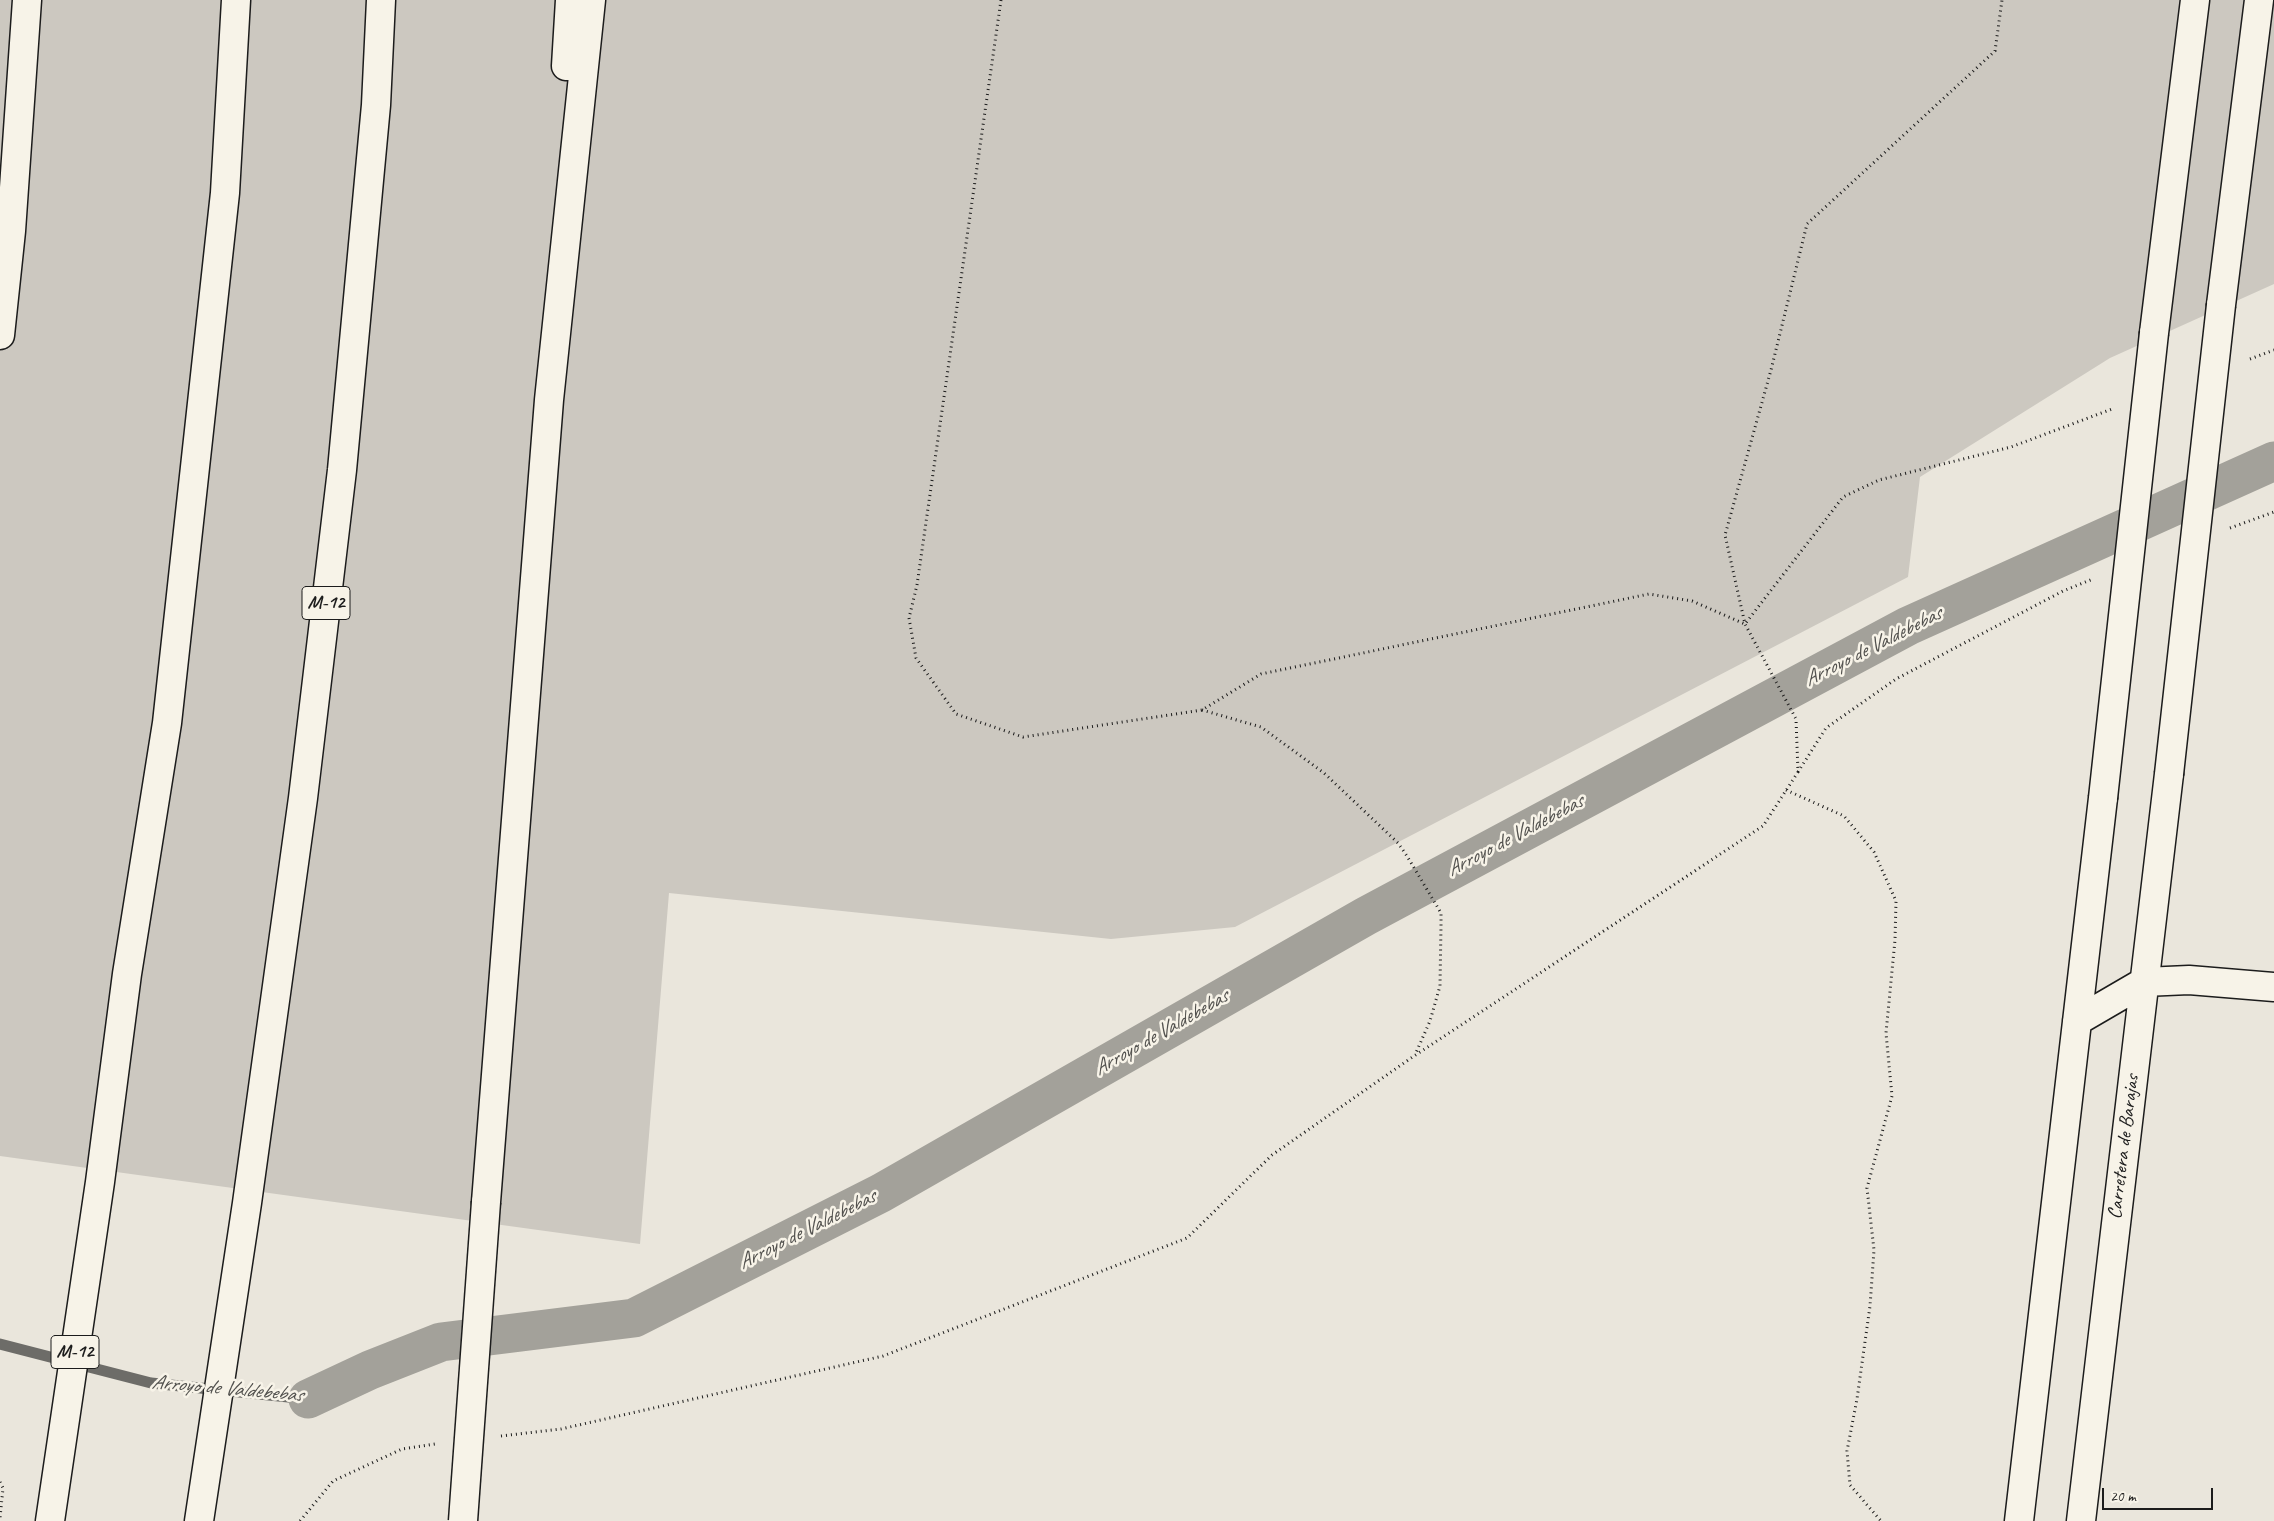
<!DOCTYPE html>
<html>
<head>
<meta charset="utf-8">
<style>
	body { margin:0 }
	#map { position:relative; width:2274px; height:1521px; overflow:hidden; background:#eae6dc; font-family:Caveat,sans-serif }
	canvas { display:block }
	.scale { position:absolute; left:2102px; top:1488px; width:111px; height:22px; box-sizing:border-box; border:2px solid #1c1c1c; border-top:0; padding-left:6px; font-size:15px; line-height:18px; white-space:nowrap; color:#1c1c1c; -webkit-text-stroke:4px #f7f3e8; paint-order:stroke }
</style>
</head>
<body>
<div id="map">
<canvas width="2274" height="1521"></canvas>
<div class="scale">20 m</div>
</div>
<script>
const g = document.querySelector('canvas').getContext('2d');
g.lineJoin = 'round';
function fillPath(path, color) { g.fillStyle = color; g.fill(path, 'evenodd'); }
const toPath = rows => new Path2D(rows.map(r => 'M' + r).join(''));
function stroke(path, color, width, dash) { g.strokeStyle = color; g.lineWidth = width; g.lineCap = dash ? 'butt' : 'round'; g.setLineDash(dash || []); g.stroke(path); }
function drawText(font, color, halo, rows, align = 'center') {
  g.font = font + ' Caveat,sans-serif'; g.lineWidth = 5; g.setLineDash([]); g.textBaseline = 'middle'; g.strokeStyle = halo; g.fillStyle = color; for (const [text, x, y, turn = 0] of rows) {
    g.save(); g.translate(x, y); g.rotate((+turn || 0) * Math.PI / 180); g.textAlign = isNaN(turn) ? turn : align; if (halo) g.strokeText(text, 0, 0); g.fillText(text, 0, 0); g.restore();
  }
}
const green = toPath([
	[0,0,2274,0,2274,284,2110,358,1920,477,1908,577,1235,927,1111,939,669,893,640,1244,0,1156]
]);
const stream = toPath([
	[0,1344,151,1383,308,1399]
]);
const canal = toPath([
	[308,1399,370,1370,441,1342,634,1318,881,1193,1366,916,1908,626,2274,461]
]);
const path = toPath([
	[1001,0,917,585,909,618,916,658,956,714,1023,737,1202,710,1261,674,1649,594,1692,601,1745,624,1843,497,1879,480,2011,447,2112,409],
	[2250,359,2274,350],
	[2230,528,2274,512],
	[1202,710,1261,727,1324,773,1398,843,1407,856,1441,913,1441,925,1440,986,1430,1021,1415,1055],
	[1798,772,1826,728,1896,679,2063,591,2093,579],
	[1786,790,1844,816,1874,852,1896,901,1895,940,1886,1033,1892,1096,1867,1188,1874,1250,1870,1306,1857,1399,1847,1451,1850,1485,1881,1521],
	[501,1436,561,1429,883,1356,1187,1238,1272,1155,1414,1056,1763,826,1798,772,1796,719,1745,624,1725,535,1771,370,1807,224,1995,51,2002,0],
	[0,1482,3,1488,0,1518],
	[300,1521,333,1481,402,1449,435,1444]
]);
const minor = toPath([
	[2221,305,2259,0],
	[2154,333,2195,0],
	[2077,1021,2144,982,2189,980,2274,987],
	[2019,1521,2103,798],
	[2081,1521,2169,774]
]);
const highway = toPath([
	[566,66,570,0],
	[0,335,11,231,27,0],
	[486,1202,549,400,591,0],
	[50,1521,100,1182,127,974,167,723,225,193,236,0],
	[199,1521,247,1203,303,798,342,470,376,105,381,0]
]);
const minorBridge = toPath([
	[2169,774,2221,305],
	[2103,798,2154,333]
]);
const highwayBridge = toPath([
	[463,1521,486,1202]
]);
const shields = [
	[326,603,48],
	[75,1352,48]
];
const shieldNames = [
	["M-12",326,603],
	["M-12",75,1352]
];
const streetNames = [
	["Carretera de Barajas",2124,1147,-83]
];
const waterNames = [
	["Arroyo de Valdebebas",1873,647,-27],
	["Arroyo de Valdebebas",1515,836,-28],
	["Arroyo de Valdebebas",1161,1033,-30],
	["Arroyo de Valdebebas",807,1230,-27],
	["Arroyo de Valdebebas",227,1389,5]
];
fillPath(green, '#ccc8c0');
stroke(stream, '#6d6c68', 11);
stroke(canal, '#a3a19a', 39);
stroke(minor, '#1c1c1c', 31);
stroke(highway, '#1c1c1c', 31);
stroke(path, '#1c1c1c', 3, [1, 4]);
stroke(minor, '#f7f3e8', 28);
stroke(highway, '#f7f3e8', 28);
stroke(minorBridge, '#1c1c1c', 31, []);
stroke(highwayBridge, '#1c1c1c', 31, []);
stroke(minorBridge, '#f7f3e8', 28);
stroke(highwayBridge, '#f7f3e8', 28);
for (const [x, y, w] of shields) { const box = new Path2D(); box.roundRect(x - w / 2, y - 16.5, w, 33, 4); g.fillStyle = '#f7f3e8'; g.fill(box); stroke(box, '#1c1c1c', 1); }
drawText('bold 19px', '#1c1c1c', null, shieldNames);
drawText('20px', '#1c1c1c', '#f7f3e8', streetNames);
drawText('italic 21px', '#52514e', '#f7f3e8', waterNames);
</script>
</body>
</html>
